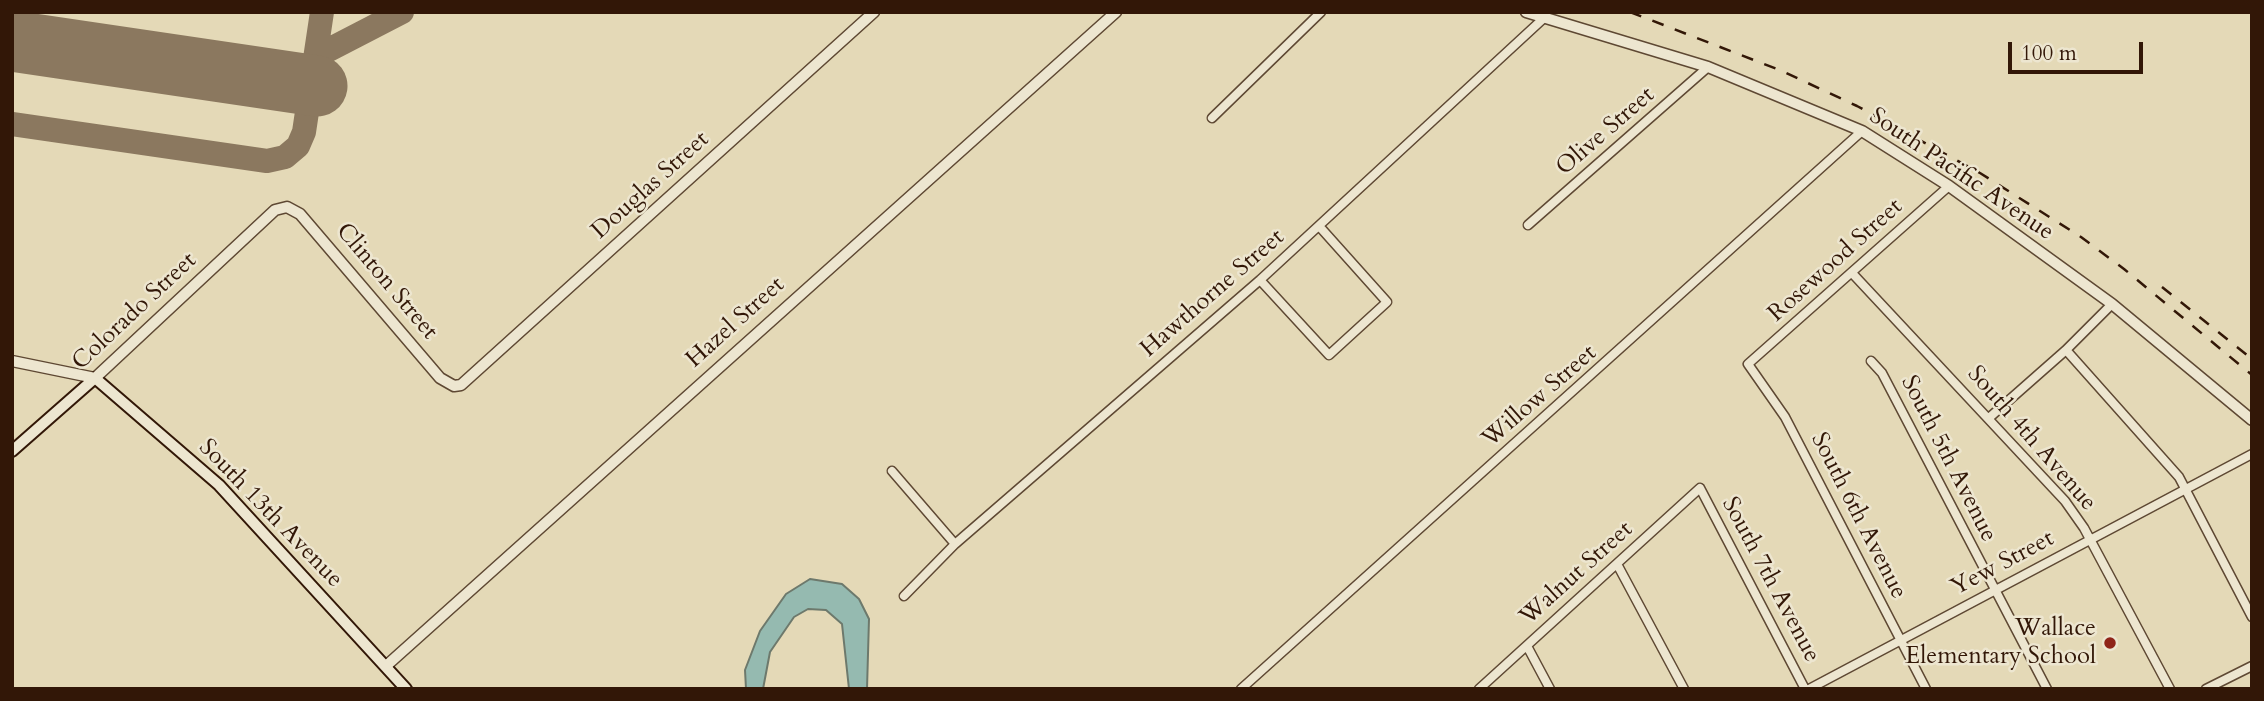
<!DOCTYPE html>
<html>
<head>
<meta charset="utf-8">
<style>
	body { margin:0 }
	#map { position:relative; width:2264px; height:701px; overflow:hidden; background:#e4d9b7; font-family:Cardo,serif }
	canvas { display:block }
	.frame { position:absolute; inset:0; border:14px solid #321707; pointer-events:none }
	.scale { position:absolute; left:2008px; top:42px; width:135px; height:32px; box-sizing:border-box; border:4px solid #321707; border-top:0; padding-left:9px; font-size:21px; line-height:24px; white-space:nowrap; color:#321707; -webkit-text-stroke:5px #ede6d0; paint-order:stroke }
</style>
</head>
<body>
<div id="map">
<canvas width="2264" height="701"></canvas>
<div class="frame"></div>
<div class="scale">100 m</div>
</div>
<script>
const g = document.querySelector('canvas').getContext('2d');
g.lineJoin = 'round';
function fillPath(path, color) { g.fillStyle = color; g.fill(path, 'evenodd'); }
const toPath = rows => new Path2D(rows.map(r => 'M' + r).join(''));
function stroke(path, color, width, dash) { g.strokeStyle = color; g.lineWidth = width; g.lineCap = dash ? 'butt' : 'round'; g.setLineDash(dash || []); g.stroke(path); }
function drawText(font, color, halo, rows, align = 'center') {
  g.font = font + ' Cardo,serif'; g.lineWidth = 5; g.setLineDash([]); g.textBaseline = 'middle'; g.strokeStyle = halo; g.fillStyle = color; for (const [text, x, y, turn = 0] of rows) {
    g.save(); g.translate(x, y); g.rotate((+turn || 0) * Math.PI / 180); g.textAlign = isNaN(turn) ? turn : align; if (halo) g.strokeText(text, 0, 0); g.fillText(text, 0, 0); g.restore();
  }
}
const water = toPath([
	[810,579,842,584,859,599,869,619,867,689,849,689,842,624,826,610,808,609,794,617,770,652,763,689,746,689,745,670,760,631,786,594,810,579]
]);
const taxiway = toPath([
	[315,57,402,12],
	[12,124,267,161,285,157,298,146,304,132,322,12]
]);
const runway = toPath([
	[12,41,317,86]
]);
const minor = toPath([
	[1212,118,1321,12],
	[1528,225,1708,67],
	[1852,273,2065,501,2084,528,2170,689],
	[1260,280,1329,355,1387,302,1319,226],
	[2066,350,2179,477,2252,617],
	[1871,361,1882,373,2047,689],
	[1990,417,2066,350,2112,304],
	[892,471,955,544],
	[1617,564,1684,689],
	[904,596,955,544,1260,280,1545,17],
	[1527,646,1550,689],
	[1241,689,1862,131],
	[1479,689,1700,488,1805,689],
	[1809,689,2252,454],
	[1926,689,1785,417,1748,364,1949,186],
	[2206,689,2252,666]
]);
const tertiary = toPath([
	[1526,12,1708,67,1862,131,1949,186,2112,304,2252,420],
	[12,361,95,378,275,210,287,207,300,214,440,378,454,386,461,385,874,12],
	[386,666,1116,12]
]);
const secondary = toPath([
	[12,451,95,378,219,485,406,689]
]);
const rail = toPath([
	[1630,12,1782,71,1857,106,1980,173,2081,237,2124,269,2252,375],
	[2162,287,2252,359]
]);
const markers = [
	[2110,643,7,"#8f2418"]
];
const streetNames = [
	["Olive Street",1606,132,-41],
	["South Pacific Avenue",1961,175,34],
	["Douglas Street",651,186,-42],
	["Rosewood Street",1836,261,-42],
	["Clinton Street",386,282,50],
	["Hawthorne Street",1213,294,-41],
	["Colorado Street",135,312,-43],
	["Hazel Street",736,323,-42],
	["Willow Street",1540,397,-41],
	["South 4th Avenue",2031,439,49],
	["South 5th Avenue",1948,459,63],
	["South 13th Avenue",270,514,46],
	["South 6th Avenue",1858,516,63],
	["Yew Street",2003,564,-28],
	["Walnut Street",1577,574,-42],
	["South 7th Avenue",1770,580,62]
];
const poiNames = [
	["Wallace",2096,629],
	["Elementary School",2096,657]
];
fillPath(water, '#95bab0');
stroke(water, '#6d796c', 2);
stroke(taxiway, '#8b785f', 24);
stroke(runway, '#8b785f', 61);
stroke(minor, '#5e4833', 11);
stroke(tertiary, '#5e4833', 13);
stroke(secondary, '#321707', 14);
stroke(minor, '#ede6d0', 8);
stroke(tertiary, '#ede6d0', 10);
stroke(secondary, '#ede6d0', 10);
stroke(rail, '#321707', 2.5, [12, 12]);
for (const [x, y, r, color] of markers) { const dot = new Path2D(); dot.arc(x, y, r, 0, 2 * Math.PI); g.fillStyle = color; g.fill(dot); stroke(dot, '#ede6d0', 2.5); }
drawText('24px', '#321707', '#ede6d0', streetNames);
drawText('24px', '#321707', '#ede6d0', poiNames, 'right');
</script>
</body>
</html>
